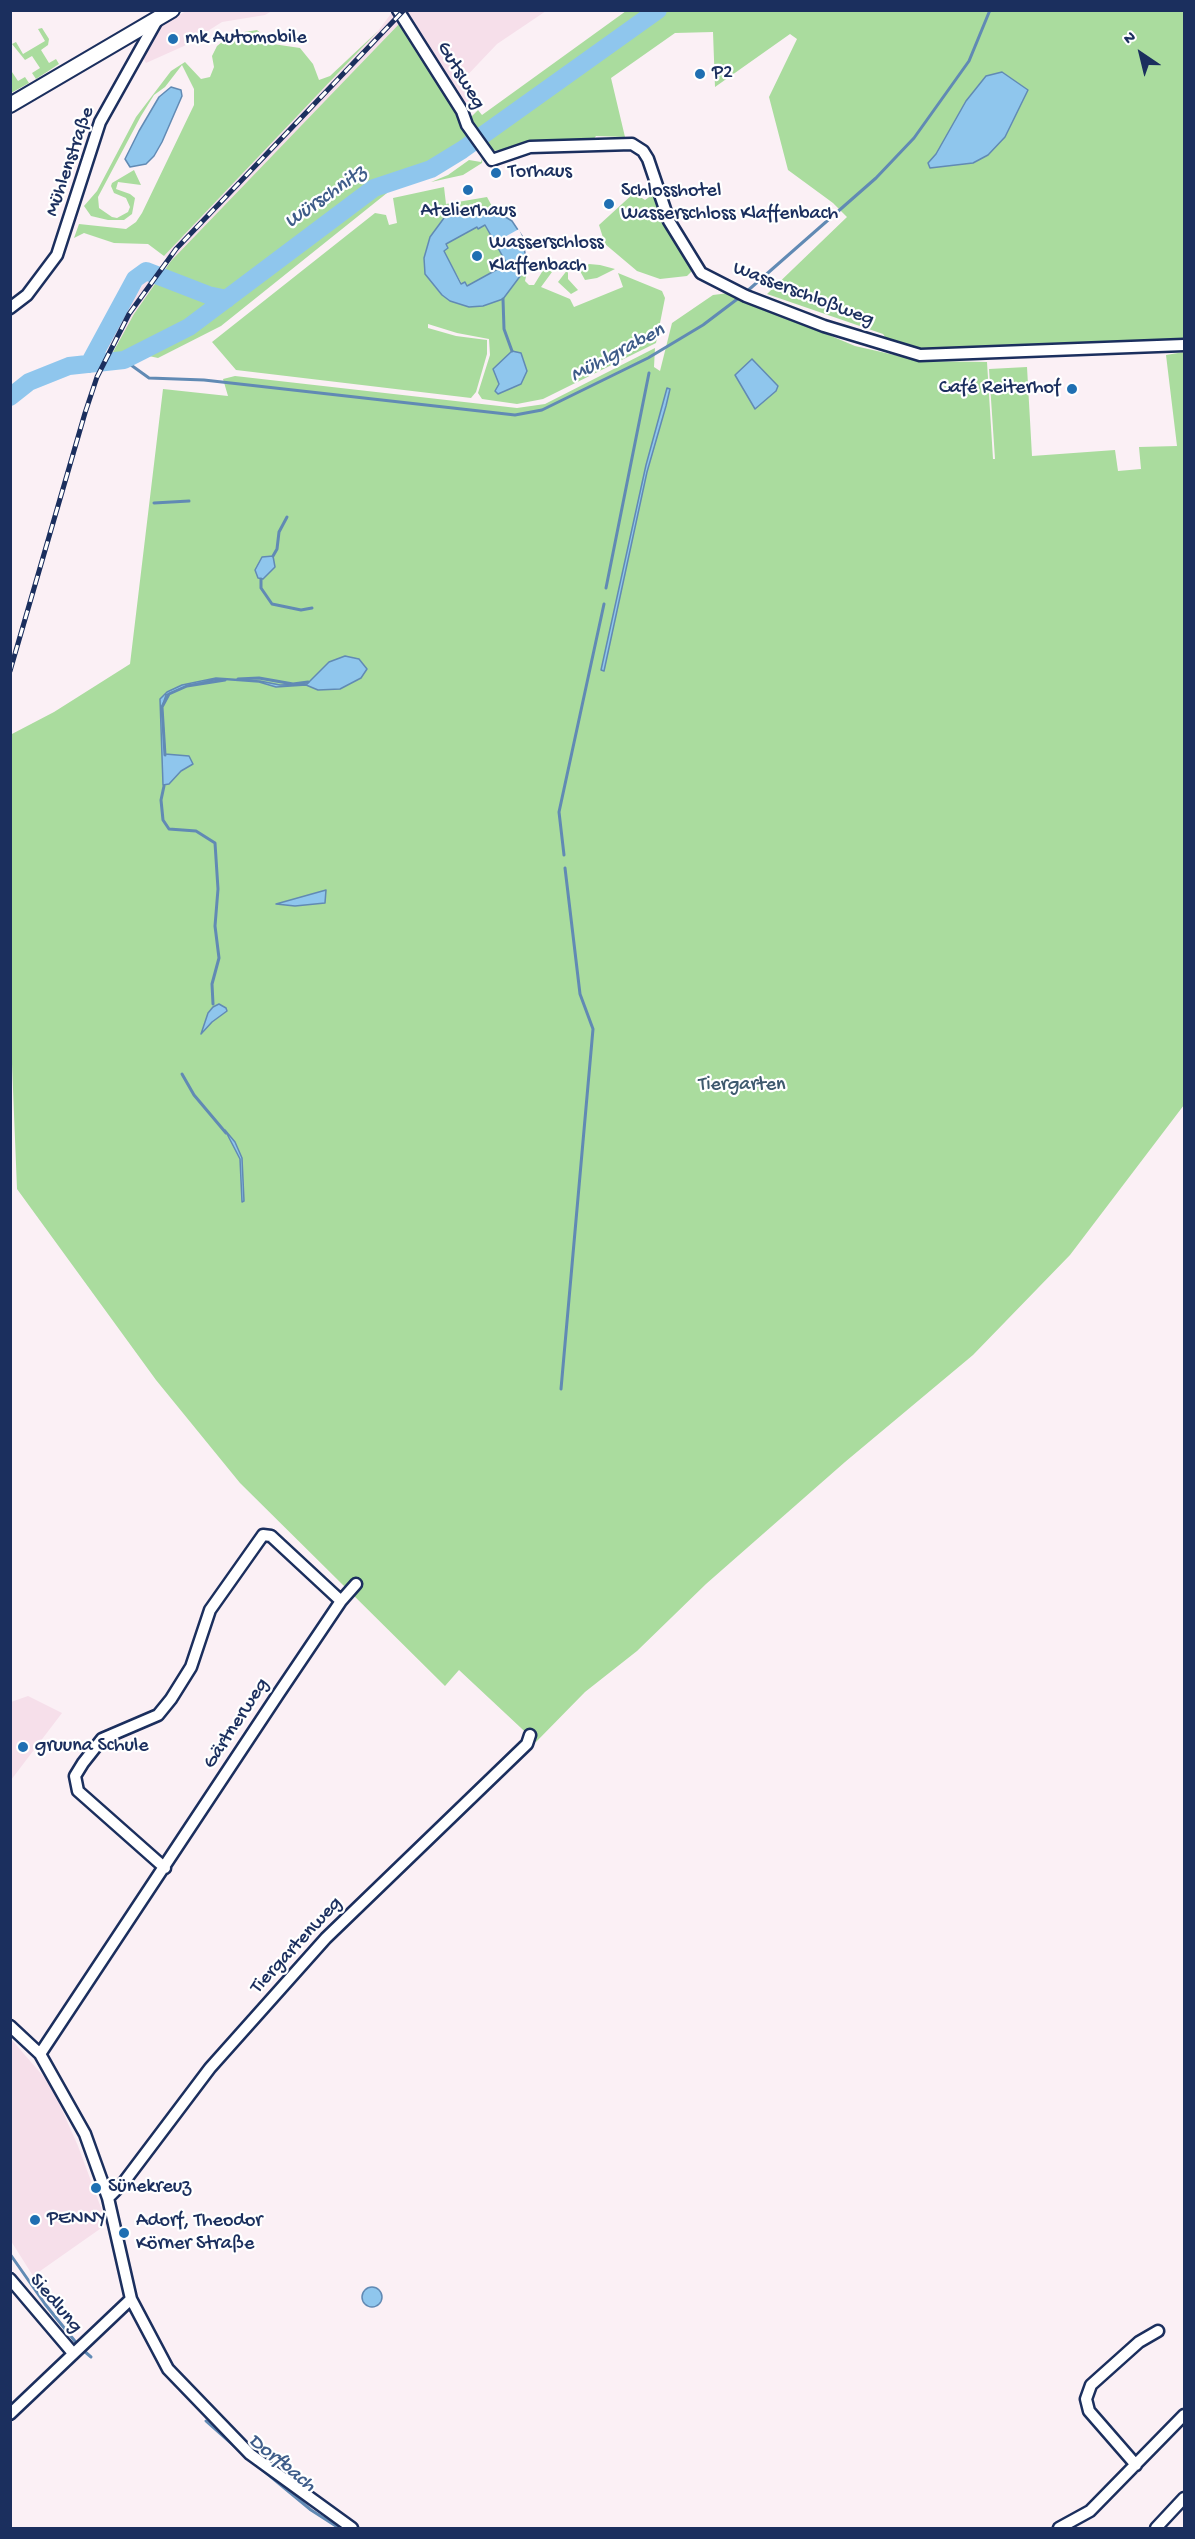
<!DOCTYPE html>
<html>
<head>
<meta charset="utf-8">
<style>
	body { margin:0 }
	#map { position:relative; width:1195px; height:2539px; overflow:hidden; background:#fbf0f5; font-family:"Gochi Hand",sans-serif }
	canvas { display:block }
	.frame { position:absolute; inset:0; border:12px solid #1b2f5e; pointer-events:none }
	.north { position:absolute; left:1111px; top:24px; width:60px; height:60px; -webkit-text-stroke:4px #fff; paint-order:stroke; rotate:325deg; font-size:16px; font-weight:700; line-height:24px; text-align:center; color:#1b2f5e }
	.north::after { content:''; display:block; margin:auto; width:21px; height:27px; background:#1b2f5e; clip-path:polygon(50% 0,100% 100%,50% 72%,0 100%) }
</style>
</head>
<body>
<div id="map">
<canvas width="1195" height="2539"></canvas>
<div class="frame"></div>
<div class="north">N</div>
</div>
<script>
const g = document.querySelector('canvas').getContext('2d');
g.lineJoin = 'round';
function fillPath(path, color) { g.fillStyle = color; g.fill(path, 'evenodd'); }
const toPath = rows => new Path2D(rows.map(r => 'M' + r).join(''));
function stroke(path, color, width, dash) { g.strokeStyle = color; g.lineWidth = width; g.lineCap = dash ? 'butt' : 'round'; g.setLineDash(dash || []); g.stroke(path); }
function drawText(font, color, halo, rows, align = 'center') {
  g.font = font + ' "Gochi Hand",sans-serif'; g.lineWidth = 4.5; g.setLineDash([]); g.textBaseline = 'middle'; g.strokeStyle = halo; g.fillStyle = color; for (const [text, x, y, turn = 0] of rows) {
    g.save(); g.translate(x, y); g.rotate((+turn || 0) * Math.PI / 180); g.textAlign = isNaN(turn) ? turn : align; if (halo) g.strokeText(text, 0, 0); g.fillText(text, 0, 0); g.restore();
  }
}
const built = toPath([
	[186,11,272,11,265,15,222,22,184,46,146,63,142,56,153,31],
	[393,11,400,23,172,262,164,256,378,31],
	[404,11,546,11,497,44,460,83,472,101,465,102,459,100],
	[148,277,156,283,113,350,107,347,126,310],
	[28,1696,62,1713,11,1780,11,1702],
	[11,2039,51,2085,78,2146,107,2224,33,2276,11,2241]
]);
const green = toPath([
	[626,11,1184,11,1184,347,921,354,890,344,883,334,767,294,847,217,833,203,788,170,769,97,797,39,790,34,715,87,713,32,675,33,611,78,625,137,596,136,593,140,492,151,470,122,471,117,478,110,482,115],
	[400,23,460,112,460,121,471,137,430,161,372,185,345,203,187,324,132,347,124,353,112,354,134,314,171,261],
	[42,28,49,39,48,45,41,50,49,63,56,59,59,64,36,79,32,73,40,68,32,56,25,60,12,44,16,42,23,54,45,41,38,29],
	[257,30,273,44,300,48,313,64,319,80,330,76,378,31,164,256,148,244,114,243,84,233,74,238,79,224,126,229,136,222,142,213,194,105,194,89,182,65,165,87,154,95,141,116,98,197,99,208,112,217,117,218,128,212,130,207,126,198,114,193,111,186,112,183,134,170,141,185,118,182,116,189,130,194,135,198,132,214,124,220,108,220,91,216,84,206,97,191,136,117,171,71,185,62,201,79,210,77,214,67,212,56,217,46,232,34],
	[10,69,18,81,25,77,29,83,11,93],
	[483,155,482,163,463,175,431,182,448,175,469,160,481,162],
	[444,187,446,204,487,197,494,210,458,212,444,218,430,237,424,258,435,287,442,295,450,301,521,275,525,267,527,272,525,281,529,285,534,285,545,267,552,272,541,287,570,299,574,307,623,287,618,273,662,291,665,298,656,343,543,399,517,404,482,399,478,393,490,355,489,339,457,333,428,324,428,328,456,336,487,340,487,354,476,392,471,398,236,370,212,342,375,213,386,215,389,225,397,223,393,198],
	[385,188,387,193,221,326,158,358,144,355,190,330,229,303,350,209,375,191],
	[634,193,645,200,655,193,692,264,691,272,687,276,660,279,637,271,605,244,599,225],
	[485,225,507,264,467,286,462,284,443,251,448,248,446,244,477,227],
	[589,264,600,265,615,269,597,278,585,280,580,271],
	[568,269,568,279,578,290,571,294,558,282],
	[729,293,855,346,921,361,987,362,993,459,995,459,989,369,1027,367,1032,456,1115,450,1118,471,1141,469,1139,447,1177,446,1166,355,1184,352,1184,1105,1070,1255,973,1355,845,1462,706,1584,637,1651,585,1692,536,1742,459,1670,445,1686,240,1483,156,1380,17,1189,10,1014,10,735,54,712,130,664,163,389,228,396,223,379,235,376,517,408,545,404,655,348,654,367,660,371,672,323,713,295]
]);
const water = toPath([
	[1002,72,1028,90,1005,137,988,155,973,163,930,168,928,163,936,154,966,101,986,76,1002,72],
	[171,87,181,90,182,96,162,142,154,156,146,164,130,167,125,159,139,131,159,97,171,87],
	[494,210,512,221,522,236,526,259,521,275,503,299,483,306,469,307,450,301,442,295,425,274,424,258,430,237,444,218,458,212,494,210],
	[485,225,507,264,467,286,465,282,461,284,444,251,448,248,446,244,477,227,478,229,485,225],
	[512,351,521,353,527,371,521,384,498,394,495,391,499,384,493,369,512,351],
	[752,359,778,386,776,391,755,409,735,375,752,359],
	[667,388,670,389,666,406,647,472,604,671,601,670,646,465,667,388],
	[273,556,275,567,263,579,258,578,255,570,262,557,273,556],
	[345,656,359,659,367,669,361,678,340,689,318,690,306,685,276,687,259,682,218,679,187,686,166,695,162,707,165,754,189,756,193,764,181,771,169,784,163,785,160,699,167,692,182,685,216,678,260,681,280,685,307,684,329,662,345,656],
	[326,890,325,903,295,906,276,904,326,890],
	[219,1004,226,1008,227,1011,212,1022,201,1034,208,1013,213,1007,219,1004],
	[225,1130,235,1142,242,1158,244,1201,242,1202,240,1159,225,1130],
	'362 2297a10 10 0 1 1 20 0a10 10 0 1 1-20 0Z'
]);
const pier = toPath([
	[519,229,522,236,496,250,492,244]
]);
const stream = toPath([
	[745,293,876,178,914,138,969,61,990,10],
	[503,299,504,329,512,351],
	[124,360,149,378,204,380,515,415,542,410,648,358,703,325,740,297],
	[154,503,189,501],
	[273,556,277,549,279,532,287,517],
	[261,579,261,588,272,604,301,610,312,608],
	[606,588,649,373],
	[238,679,259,678,293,684,308,682],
	[165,755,162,707,169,694,187,686,225,680],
	[164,786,161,800,163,820,169,829,196,831,215,843,218,889,215,926,219,958,212,984,213,1004],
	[564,855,559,812,604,604],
	[182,1074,194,1095,226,1133],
	[561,1389,593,1029,580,994,565,868],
	[10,2254,45,2304,78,2345],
	[83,2350,91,2357],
	[206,2421,243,2454],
	[253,2462,311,2510,339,2528]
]);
const river = toPath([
	[89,364,135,279,146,271,208,295,227,299],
	[10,397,29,382,69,366,124,360,189,327,374,188,431,169,462,150,658,10]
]);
const minor = toPath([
	[398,10,462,111,467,125,492,160,530,147,632,144,643,151,648,159,669,221,701,273,746,296,824,326,920,355,1184,345],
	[10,308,27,295,57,255,100,122,157,20],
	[165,1868,78,1791,75,1776,83,1763,102,1739,158,1715,171,1699,191,1667,210,1610,263,1535,271,1536,341,1601],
	[10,2026,40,2054,85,2134,108,2198,131,2299,168,2369,250,2454,352,2528],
	[40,2054,279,1693,341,1601,356,1584],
	[108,2198,124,2182,210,2068,326,1938,527,1744,530,1735],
	[10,2279,72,2352],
	[10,2414,131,2299],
	[1136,2465,1089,2411,1086,2399,1091,2385,1139,2342,1158,2331],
	[1059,2528,1090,2511,1184,2415],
	[1156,2528,1184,2498]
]);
const major = toPath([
	[10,105,172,10]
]);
const rail = toPath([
	[10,671,85,413,97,377,129,314,176,249,404,10]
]);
const markers = [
	[173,39,6,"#1f6fb2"],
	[700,74,6,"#1f6fb2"],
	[496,173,6,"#1f6fb2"],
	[468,190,6,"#1f6fb2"],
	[609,204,6,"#1f6fb2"],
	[477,256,6,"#1f6fb2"],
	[1072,389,6,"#1f6fb2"],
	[23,1747,6,"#1f6fb2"],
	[96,2188,6,"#1f6fb2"],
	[35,2220,6,"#1f6fb2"],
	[124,2233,6,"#1f6fb2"]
];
const poiNames = [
	["mk Automobile",185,39],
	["P2",712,74],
	["Torhaus",508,173],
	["Schlosshotel",621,192],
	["Wasserschloss Klaffenbach",621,215],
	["Atelierhaus",468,212,"center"],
	["Wasserschloss",489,244],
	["Klaffenbach",489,267],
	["Café Reiterhof",1060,389,"right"],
	["gruuna Schule",35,1747],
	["Sünekreuz",108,2188],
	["PENNY",47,2220],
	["Adorf, Theodor",136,2222],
	["Körner Straße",136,2245]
];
const streetNames = [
	["Gutsweg",460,76,59],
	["Mühlenstraße",71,162,-71],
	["Wasserschloßweg",803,295,21],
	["Gärtnerweg",237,1724,-57],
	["Tiergartenweg",297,1946,-47],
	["Siedlung",55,2304,50]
];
const parkNames = [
	["Tiergarten",742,1086]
];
const waterNames = [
	["Würschnitz",326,198,-35],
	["Mühlgraben",618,354,-28],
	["Dorfbach",281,2464,39]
];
fillPath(built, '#f6dfea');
fillPath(green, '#aadc9e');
fillPath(water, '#8fc6ed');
stroke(water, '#618ab4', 1.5);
fillPath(pier, '#fbf0f5');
stroke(stream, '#618ab4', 3);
stroke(river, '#8fc6ed', 18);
stroke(minor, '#1b2f5e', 15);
stroke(major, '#1b2f5e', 18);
stroke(minor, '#fff', 10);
stroke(major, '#fff', 14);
stroke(rail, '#1b2f5e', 5);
stroke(rail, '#fff', 3, [9]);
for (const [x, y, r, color] of markers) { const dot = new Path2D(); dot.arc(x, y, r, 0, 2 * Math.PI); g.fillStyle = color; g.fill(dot); stroke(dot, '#fff', 2); }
drawText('20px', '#1b2f5e', '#fff', poiNames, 'left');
drawText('20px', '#1b2f5e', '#fff', streetNames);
drawText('20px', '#3f5a6e', '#fff', parkNames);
drawText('italic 21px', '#3e5c89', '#fff', waterNames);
</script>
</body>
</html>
